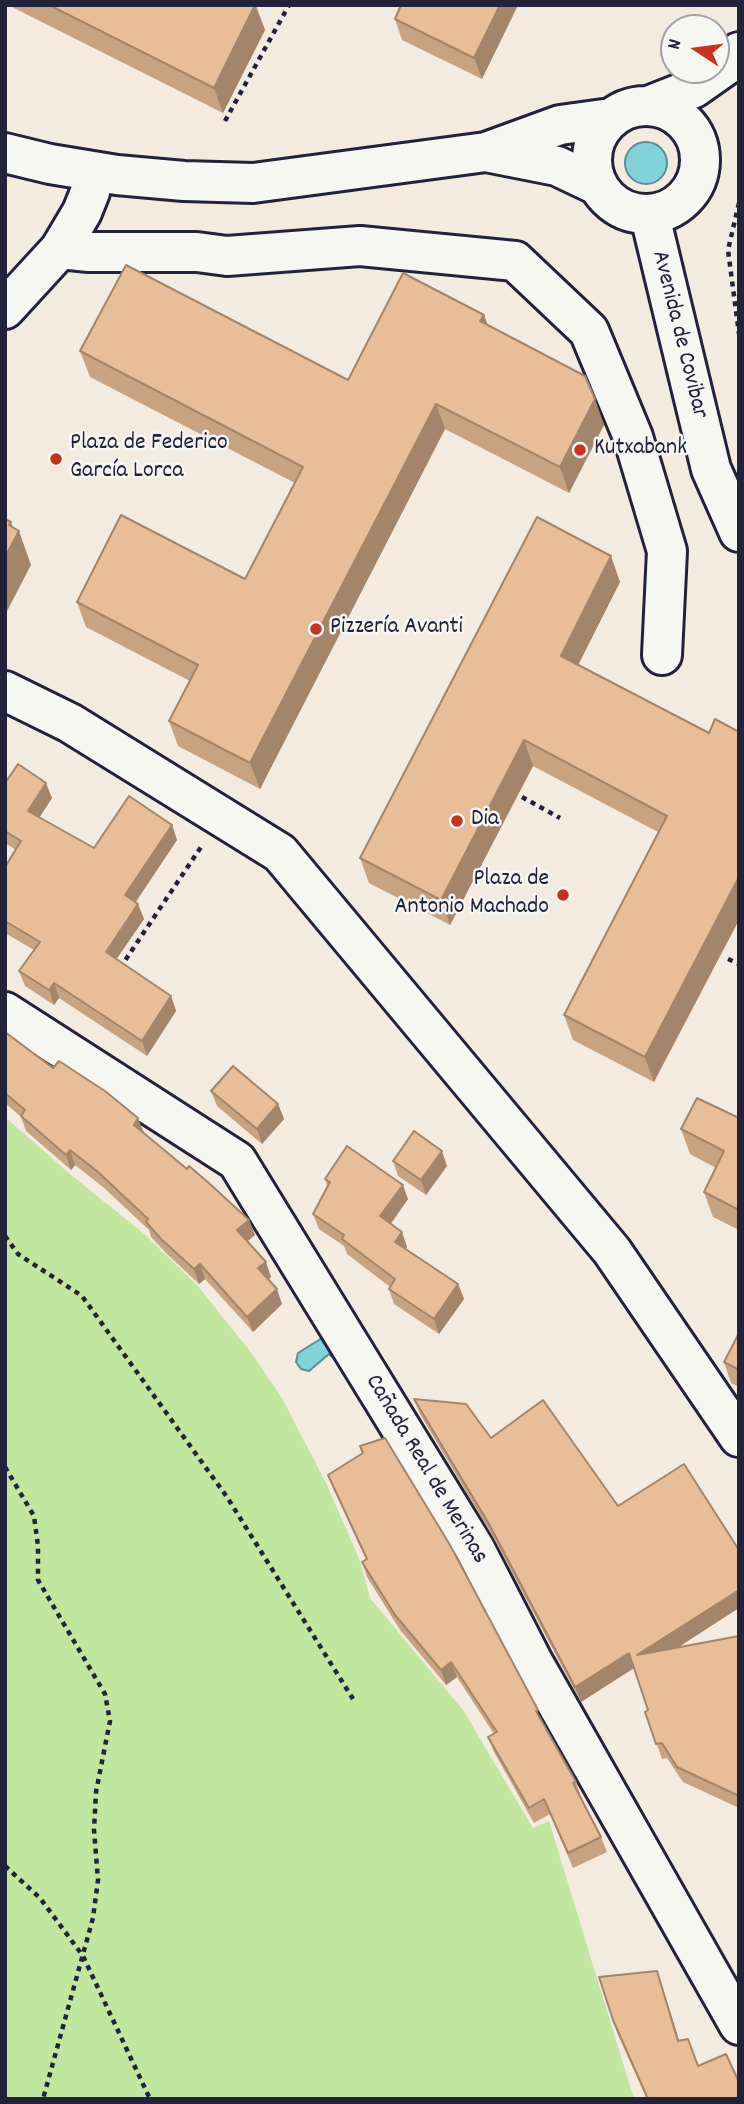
<!DOCTYPE html>
<html>
<head>
<meta charset="utf-8">
<style>
	body { margin:0 }
	#map { position:relative; width:744px; height:2104px; overflow:hidden; background:#f3ebe0; font-family:Dekko,sans-serif }
	canvas { display:block }
	.frame { position:absolute; inset:0; border:7px solid #22223b; pointer-events:none }
	.north { position:absolute; left:660px; top:14px; width:70px; height:70px; box-sizing:border-box; background:#f6f6f2; border:2px solid #a1a1a9; border-radius:50%; rotate:283deg; font-size:19px; font-weight:700; line-height:28px; text-align:center; color:#22223b }
	.north::after { content:''; display:block; margin:auto; width:24px; height:32px; background:#c8321e; clip-path:polygon(50% 0,100% 100%,50% 72%,0 100%) }
</style>
</head>
<body>
<div id="map">
<canvas width="744" height="2104"></canvas>
<div class="frame"></div>
<div class="north">N</div>
</div>
<script>
const g = document.querySelector('canvas').getContext('2d');
g.lineJoin = 'round';
function fillPath(path, color) { g.fillStyle = color; g.fill(path, 'evenodd'); }
const toPath = rows => new Path2D(rows.map(r => 'M' + r).join(''));
function stroke(path, color, width, dash) { g.strokeStyle = color; g.lineWidth = width; g.lineCap = dash ? 'butt' : 'round'; g.setLineDash(dash || []); g.stroke(path); }
function drawText(font, color, halo, rows, align = 'center') {
  g.font = font + ' Dekko,sans-serif'; g.lineWidth = 5; g.setLineDash([]); g.textBaseline = 'middle'; g.strokeStyle = halo; g.fillStyle = color; for (const [text, x, y, turn = 0] of rows) {
    g.save(); g.translate(x, y); g.rotate((+turn || 0) * Math.PI / 180); g.textAlign = isNaN(turn) ? turn : align; if (halo) g.strokeText(text, 0, 0); g.fillText(text, 0, 0); g.restore();
  }
}
const green = toPath([
	[5,1117,70,1174,143,1233,197,1285,250,1351,282,1398,326,1483,360,1561,370,1598,463,1710,533,1828,549,1821,634,2099,5,2099]
]);
const water = toPath([
	'625 163a21 21 0 1 1 42 0a21 21 0 1 1-42 0Z',
	[322,1338,329,1339,339,1352,332,1357,329,1354,309,1371,301,1369,296,1362,298,1353,322,1338]
]);
const path = toPath([
	[225,121,289,5],
	[739,203,728,250,739,334],
	[522,797,560,818],
	[728,959,739,964],
	[120,968,201,847],
	[5,1236,18,1254,82,1296,227,1497,353,1699],
	[5,1467,34,1516,38,1546,38,1580,105,1694,110,1721,96,1792,94,1830,98,1880,93,1918,43,2099],
	[5,1866,40,1898,83,1956,150,2099]
]);
const minor = toPath([
	[651,105,694,88,731,62,739,52],
	'592 160a54 54 0 1 1 108 0a54 54 0 1 1-108 0Z',
	[486,152,557,166,597,185],
	[5,153,50,164,117,175,184,181,253,183,486,152,560,125,611,118],
	[650,216,711,469,739,532],
	[60,249,89,252,197,252,227,256,360,246,515,261,589,331,633,437,667,551,662,655],
	[5,309,60,249,82,212,90,192,95,172],
	[5,691,70,723,280,853,612,1251,739,1437],
	[5,1012,237,1161,475,1549,532,1660,739,2025]
]);
const wall = toPath([
	[8,5,256,5,265,30,223,113],
	[401,5,518,5,482,79,402,40,395,19],
	[484,315,487,325,604,425,569,493,445,429,260,789,178,746,169,721,190,681,86,627,77,602,245,579,295,483,90,377,80,351,348,380],
	[620,582,578,665,709,733,654,1082,573,1040,564,1015,658,832,533,766,450,925,369,883,360,858],
	[5,783,52,798,39,817,94,848,172,825,177,840,136,902,144,919,116,959,171,996,176,1011,147,1056,59,998,54,1005,25,986,19,971,34,950,5,933,5,867,16,850,5,843],
	[5,1032,144,1133,249,1220,255,1235,247,1241,271,1277,268,1280,282,1304,253,1332,205,1279,199,1284,167,1254,151,1237,149,1230,103,1187,75,1165,71,1170,26,1131,21,1117,5,1103],
	[211,1091,278,1104,284,1119,262,1144,217,1106],
	[739,1118,739,1230,713,1217,704,1192,716,1168,690,1154,681,1129],
	[393,1161,447,1166,426,1195,398,1176],
	[325,1179,408,1199,391,1224,402,1232,407,1247,406,1249,458,1284,464,1299,439,1334,394,1304,389,1289,390,1287,347,1254,344,1246,319,1229,313,1214,327,1186],
	[739,1333,739,1387,731,1383,724,1362],
	[414,1399,491,1438,678,1647,739,1636,739,1808,683,1782,667,1758,662,1759,645,1712,648,1710,634,1668,581,1702,494,1539,420,1414],
	[360,1446,543,1725,576,1782,581,1797,580,1797,601,1837,607,1852,573,1868,550,1814,534,1823,494,1752,488,1737,494,1734,457,1677,446,1685,400,1630,367,1577,362,1562,366,1559,334,1490,328,1475,363,1453],
	[662,1986,679,2041,698,2066,739,2099,647,2099,618,2035,613,2020]
]);
const shadedWall = toPath([
	[255,5,265,30,223,113,214,88],
	[500,5,518,5,482,79,474,58],
	[484,315,493,340,480,321],
	[595,399,604,425,569,493,560,467],
	[436,404,445,429,260,789,250,763],
	[11,522,16,536,19,531,31,565,5,615,5,557,9,525],
	[611,556,620,582,570,681,561,656],
	[524,740,533,766,450,925,441,900],
	[46,783,52,798,34,826,28,811],
	[172,825,177,840,130,910,125,895],
	[739,877,739,920,654,1082,645,1057],
	[138,904,144,919,111,967,106,952],
	[54,983,59,998,54,1005,49,990],
	[171,996,176,1011,147,1056,142,1041],
	[278,1104,284,1119,262,1144,257,1129],
	[138,1118,144,1133,134,1125],
	[70,1150,75,1165,71,1170,66,1155],
	[442,1151,447,1166,426,1195,421,1180],
	[403,1185,408,1199,385,1231,380,1216],
	[249,1220,255,1235,243,1245,237,1230],
	[402,1232,407,1247,401,1256,395,1242],
	[266,1262,271,1277,263,1283,258,1268],
	[200,1264,205,1279,199,1284,194,1269],
	[458,1284,464,1299,439,1334,434,1319],
	[277,1289,282,1304,253,1332,247,1317],
	[739,1590,739,1608,643,1670,637,1655],
	[629,1653,634,1668,581,1702,575,1687],
	[451,1662,457,1677,446,1685,441,1670],
	[657,1971,662,1986,684,2056,678,2041]
]);
const building = toPath([
	[49,5,255,5,214,88,49,5],
	[401,5,500,5,474,58,395,19,401,5],
	[126,265,348,380,403,273,484,315,480,321,585,376,595,399,560,467,436,404,250,763,169,721,198,665,77,602,121,515,245,579,303,467,80,351,126,265],
	[537,517,611,556,561,656,709,733,715,719,739,732,739,877,645,1057,564,1015,667,816,524,740,441,900,360,858,537,517],
	[5,519,11,522,9,525,19,531,5,557,5,519],
	[18,764,46,783,28,811,94,848,129,796,172,825,125,895,138,904,106,952,171,996,142,1041,54,983,49,990,19,971,40,942,5,921,5,867,21,841,5,831,5,783,18,764],
	[5,1032,53,1068,59,1061,105,1091,138,1118,134,1125,187,1169,189,1166,210,1184,249,1220,237,1230,266,1262,258,1268,277,1289,247,1317,200,1264,194,1269,161,1239,146,1222,148,1219,98,1172,70,1150,66,1155,21,1116,25,1110,5,1093,5,1032],
	[233,1066,278,1104,257,1129,211,1091,233,1066],
	[697,1098,739,1118,739,1210,704,1192,724,1151,681,1129,697,1098],
	[414,1131,442,1151,421,1180,393,1161,414,1131],
	[347,1146,403,1185,380,1216,402,1232,395,1242,458,1284,434,1319,389,1289,395,1279,342,1239,344,1235,313,1214,330,1182,325,1179,347,1146],
	[739,1333,739,1370,724,1362,739,1333],
	[414,1399,466,1404,491,1438,543,1400,618,1506,684,1464,739,1550,739,1590,637,1655,739,1636,739,1796,677,1767,662,1743,656,1744,645,1712,648,1710,629,1653,575,1687,489,1524,414,1399],
	[385,1438,450,1545,538,1710,536,1711,576,1782,573,1783,601,1837,568,1853,544,1799,529,1808,488,1737,497,1732,451,1662,441,1670,395,1615,362,1562,367,1559,328,1475,363,1453,360,1446,385,1438],
	[657,1971,678,2041,688,2039,698,2066,726,2054,739,2082,739,2099,648,2099,613,2020,599,1977,657,1971]
]);
const markers = [
	[580,450,7,"#c8321e"],
	[56,459,7,"#c8321e"],
	[316,629,7,"#c8321e"],
	[457,821,7,"#c8321e"],
	[563,895,7,"#c8321e"]
];
const streetNames = [
	["Avenida de Covibar",678,335,76],
	["Cañada Real de Merinas",425,1470,59]
];
const poiNames = [
	["Plaza de Federico",70,445],
	["García Lorca",70,473],
	["Kutxabank",594,450],
	["Pizzería Avanti",330,629],
	["Dia",471,821],
	["Plaza de",549,881,"right"],
	["Antonio Machado",549,909,"right"]
];
fillPath(green, '#c1e6a0');
fillPath(water, '#82d3d9');
stroke(water, '#5c8c9a', 2);
stroke(minor, '#22223b', 44);
stroke(path, '#22223b', 4.5, [5, 5]);
stroke(minor, '#f6f6f2', 38);
fillPath(wall, '#c7a382');
fillPath(shadedWall, '#a2856a');
fillPath(building, '#e7be97');
stroke(building, '#a2856a', 2);
for (const [x, y, r, color] of markers) { const dot = new Path2D(); dot.arc(x, y, r, 0, 2 * Math.PI); g.fillStyle = color; g.fill(dot); stroke(dot, '#f6f6f2', 2.5); }
drawText('24px', '#22223b', '#f6f6f2', streetNames);
drawText('24px', '#22223b', '#f6f6f2', poiNames, 'left');
</script>
</body>
</html>
